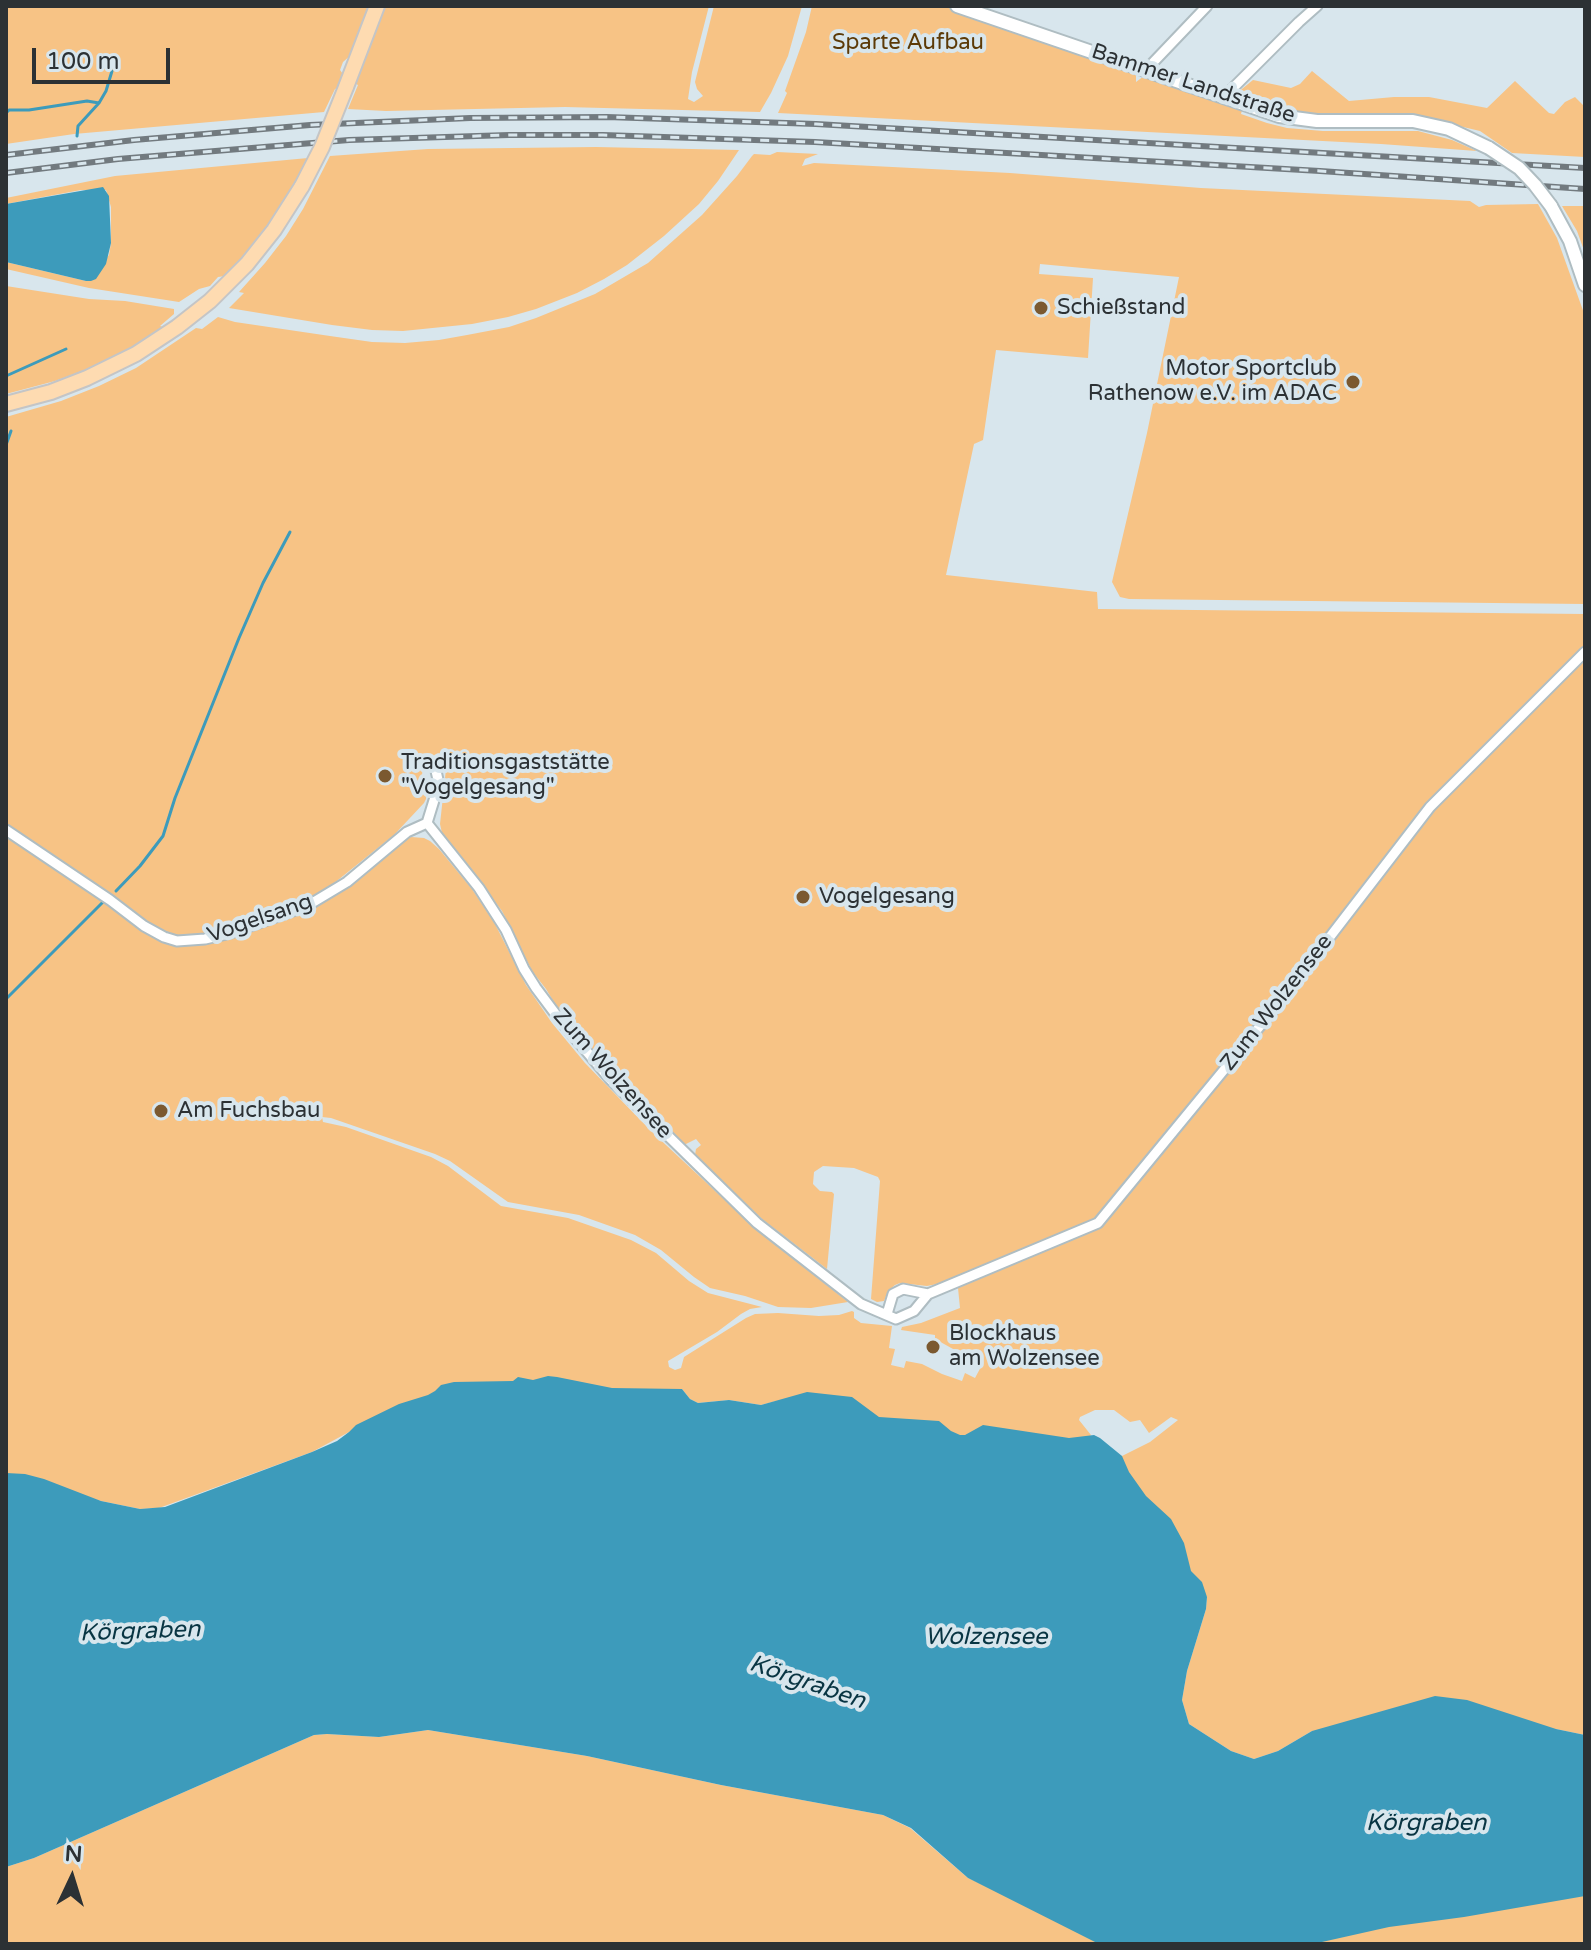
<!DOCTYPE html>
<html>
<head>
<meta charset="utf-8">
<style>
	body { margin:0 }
	#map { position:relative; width:1591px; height:1950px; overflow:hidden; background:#d8e6ed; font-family:"Varela Round",sans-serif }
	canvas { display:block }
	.frame { position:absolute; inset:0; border:8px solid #2c3134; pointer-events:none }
	.north { position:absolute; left:32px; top:1838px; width:80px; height:80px; -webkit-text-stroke:6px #d8e6ed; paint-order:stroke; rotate:4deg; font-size:22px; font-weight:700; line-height:32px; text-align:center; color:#2c3134 }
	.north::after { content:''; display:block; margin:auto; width:28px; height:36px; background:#2c3134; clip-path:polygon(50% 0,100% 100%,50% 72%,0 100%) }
	.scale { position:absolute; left:32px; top:48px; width:138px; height:36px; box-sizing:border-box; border:4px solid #2c3134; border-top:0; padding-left:10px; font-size:24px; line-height:28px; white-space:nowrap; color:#2c3134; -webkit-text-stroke:6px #d8e6ed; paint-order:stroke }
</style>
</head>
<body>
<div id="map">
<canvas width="1591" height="1950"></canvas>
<div class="frame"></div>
<div class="north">N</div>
<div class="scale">100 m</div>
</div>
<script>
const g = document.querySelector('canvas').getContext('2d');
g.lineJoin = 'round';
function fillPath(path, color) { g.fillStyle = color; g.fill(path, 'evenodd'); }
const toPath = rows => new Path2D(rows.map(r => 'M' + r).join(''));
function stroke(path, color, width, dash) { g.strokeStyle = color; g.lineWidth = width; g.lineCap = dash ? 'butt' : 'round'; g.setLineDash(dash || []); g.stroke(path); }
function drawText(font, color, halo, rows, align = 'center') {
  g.font = font + ' "Varela Round",sans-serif'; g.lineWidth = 8; g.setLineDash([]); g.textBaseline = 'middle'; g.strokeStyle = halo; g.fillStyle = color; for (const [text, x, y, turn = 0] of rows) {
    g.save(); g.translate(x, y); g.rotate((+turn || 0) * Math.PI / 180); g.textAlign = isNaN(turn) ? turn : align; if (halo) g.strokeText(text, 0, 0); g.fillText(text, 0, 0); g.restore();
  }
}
const green = toPath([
	[6,6,369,6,351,55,343,62,340,70,343,74,338,88,335,89,324,112,74,134,6,144],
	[383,6,709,6,692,72,688,99,694,102,703,96,697,89,695,82,714,6,802,6,788,56,771,93,760,112,565,107,386,111,348,109,358,85,354,83],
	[812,6,943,6,1136,73,1136,82,1144,76,1242,110,1241,114,1267,123,1287,128,1323,131,1418,131,1452,140,1477,151,1381,144,778,113,787,93,785,91,806,32],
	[1312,71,1349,101,1394,97,1429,97,1487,108,1515,81,1549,113,1554,114,1565,102,1575,97,1585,107,1585,157,1512,153,1480,131,1421,117,1383,114,1303,115,1251,103,1240,99,1237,95,1237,93,1253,80,1291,88,1300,84],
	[596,147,739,150,718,181,699,204,664,236,627,265,604,279,577,293,536,309,508,317,472,324,403,331,372,330,332,325,229,308,244,293,239,292,265,263,286,236,303,209,330,156,428,149],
	[777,152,818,154,805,159,802,166,814,163,1010,173,1201,188,1470,201,1479,207,1486,205,1538,204,1557,238,1585,316,1585,604,1129,599,1120,597,1112,582,1147,433,1179,277,1040,264,1039,274,1093,278,1088,358,996,350,983,440,974,444,946,575,1097,592,1098,609,1585,614,1585,645,1426,808,1273,1006,1097,1219,937,1284,927,1286,900,1283,895,1285,888,1291,884,1301,877,1302,871,1299,880,1181,878,1177,854,1168,823,1166,814,1172,813,1184,820,1191,832,1192,834,1194,827,1269,762,1219,695,1155,696,1149,701,1145,696,1139,684,1145,676,1138,612,1076,564,1019,546,989,532,971,502,911,442,833,440,824,447,760,429,757,423,762,422,776,427,785,426,799,424,803,394,835,333,884,306,900,251,922,204,936,178,938,165,934,145,922,112,897,6,825,6,417,61,401,99,386,136,368,196,328,202,329,218,317,235,322,330,336,372,342,405,343,439,340,467,335,509,327,536,318,595,294,648,263,702,215,737,176,752,156,754,154,770,155],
	[308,158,288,197,250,249,225,276,218,277,210,286,199,289,179,302,89,288,6,269,6,262,86,281,109,255,111,243,111,207,106,190,81,190,6,204,6,198,115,176],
	[1562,206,1585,206,1585,253,1577,231],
	[6,286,89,299,125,301,174,309,174,314,160,326,163,327,127,350,93,367,55,381,6,394],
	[1585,657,1585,1735,1556,1729,1312,1731,1278,1751,1254,1759,1231,1751,1189,1724,1182,1700,1187,1671,1206,1609,1207,1597,1164,1539,1117,1454,1122,1456,1150,1442,1178,1420,1171,1417,1149,1433,1140,1420,1130,1422,1114,1410,1095,1410,1080,1417,1079,1420,1091,1435,1080,1446,1002,1443,776,1401,761,1405,729,1400,698,1403,690,1399,682,1389,669,1389,655,1405,349,1432,312,1452,159,1508,140,1509,101,1501,6,1476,6,835,162,941,179,946,205,944,228,939,311,910,351,886,402,841,411,837,424,838,430,841,439,849,472,889,494,922,526,985,552,1023,585,1063,651,1131,757,1230,848,1302,811,1308,778,1307,745,1296,710,1288,694,1277,661,1250,635,1235,579,1215,508,1202,450,1161,435,1154,331,1118,322,1117,323,1122,346,1127,431,1157,448,1166,501,1206,568,1218,631,1240,656,1253,689,1281,708,1293,762,1307,750,1309,741,1314,717,1332,668,1361,669,1367,675,1370,681,1368,684,1357,746,1318,755,1314,778,1313,819,1316,839,1315,852,1311,854,1312,854,1318,861,1323,892,1326,889,1348,895,1349,891,1365,904,1368,906,1361,922,1364,942,1374,962,1381,965,1373,975,1378,982,1365,935,1339,935,1335,901,1330,902,1327,921,1323,960,1308,958,1288,961,1283,1101,1224,1431,810],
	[428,1730,587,1756,721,1785,883,1815,910,1828,968,1878,1119,1944,6,1944,6,1867,34,1858,314,1735,327,1734,379,1737],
	[1585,1895,1585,1944,1233,1944]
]);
const water = toPath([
	[103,187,109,196,111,243,106,264,96,279,91,281,86,281,6,262,6,204],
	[548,1376,557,1377,612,1388,682,1389,690,1399,698,1403,729,1400,761,1405,807,1392,852,1397,879,1417,939,1421,951,1431,960,1435,965,1435,983,1425,1069,1438,1094,1435,1100,1438,1122,1456,1129,1472,1146,1496,1171,1519,1184,1543,1191,1571,1202,1582,1207,1597,1206,1609,1187,1671,1182,1700,1189,1724,1231,1751,1254,1759,1278,1751,1312,1731,1435,1696,1467,1700,1556,1729,1585,1735,1585,1896,1464,1917,1389,1927,1313,1944,1099,1944,968,1878,911,1828,883,1815,721,1785,587,1756,428,1730,379,1737,327,1734,314,1735,34,1858,6,1867,6,1473,25,1474,44,1479,101,1501,140,1509,165,1507,312,1452,337,1441,349,1432,356,1425,399,1404,428,1395,435,1391,441,1385,454,1382,513,1381,518,1377,533,1380]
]);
const stream = toPath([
	[6,113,9,110,29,110,87,101,99,103],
	[77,136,78,126,99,103,106,91,112,71],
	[6,376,66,349],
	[6,445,11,431],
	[116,891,140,866,163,836,175,798,239,638,263,583,290,532],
	[6,999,103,902]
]);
const street = toPath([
	[1145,71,1207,6],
	[1223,98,1299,22,1317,6],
	[436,771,439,784,427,823,479,888,506,930,524,969,536,988,560,1020,610,1079,757,1223,861,1304,896,1319,914,1311,928,1294,1098,1223,1279,1003,1430,807,1585,652],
	[6,830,110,900,144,926,164,937,177,941,205,939,231,933,307,906,347,882,407,832,427,823],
	[887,1314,893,1294,903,1289,928,1294]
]);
const secondary = toPath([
	[957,6,1279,116,1317,121,1413,121,1449,129,1489,148],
	[1551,206,1570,241,1585,285]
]);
const primary = toPath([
	[346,87,377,6],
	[6,404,51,392,87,378,136,354,177,327,210,301,247,264,274,230,302,186]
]);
const rail = toPath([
	[6,155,134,140,310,125,470,118,607,117,816,124,1585,168],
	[6,173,118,159,349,140,509,135,603,135,815,142,1320,171,1585,189]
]);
const secondaryBridge = toPath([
	[1489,148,1519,168,1535,185,1551,206]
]);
const primaryBridge = toPath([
	[302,186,322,147,346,87]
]);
const markers = [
	[1041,308,8,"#7b5930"],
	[1353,382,8,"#7b5930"],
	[385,776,8,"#7b5930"],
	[803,897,8,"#7b5930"],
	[161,1111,8,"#7b5930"],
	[933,1347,8,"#7b5930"]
];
const parkNames = [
	["Sparte Aufbau",908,43]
];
const streetNames = [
	["Bammer Landstraße",1193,84,18],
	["Vogelsang",260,919,-19],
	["Zum Wolzensee",1277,1003,-52],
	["Zum Wolzensee",612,1074,48]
];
const poiNames = [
	["Schießstand",1057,308],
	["Motor Sportclub",1337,369,"right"],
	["Rathenow e.V. im ADAC",1337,394,"right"],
	["Traditionsgaststätte",401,763],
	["\"Vogelgesang\"",401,788],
	["Vogelgesang",819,897],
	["Am Fuchsbau",177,1111],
	["Blockhaus",949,1334],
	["am Wolzensee",949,1359]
];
const waterNames = [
	["Körgraben",140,1632,-2],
	["Wolzensee",986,1638],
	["Körgraben",807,1683,19],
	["Körgraben",1426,1824]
];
fillPath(green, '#f7c385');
fillPath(water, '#3d9bbb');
stroke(stream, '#3d9bbb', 3);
stroke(street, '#afbdc2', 13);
stroke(secondary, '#afbdc2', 16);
stroke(primary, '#c4c5c6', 18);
stroke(street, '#fff', 9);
stroke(secondary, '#fff', 12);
stroke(primary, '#fedbb1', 14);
stroke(rail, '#727a7f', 6);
stroke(rail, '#d8e6ed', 3, [9]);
stroke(secondaryBridge, '#afbdc2', 16, []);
stroke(primaryBridge, '#c4c5c6', 18, []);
stroke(secondaryBridge, '#fff', 12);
stroke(primaryBridge, '#fedbb1', 14);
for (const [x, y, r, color] of markers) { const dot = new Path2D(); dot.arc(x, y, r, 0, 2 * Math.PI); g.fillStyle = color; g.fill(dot); stroke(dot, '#d8e6ed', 3); }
drawText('22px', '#5c3a07', '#d8e6ed', parkNames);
drawText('22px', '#2c3134', '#d8e6ed', streetNames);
drawText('22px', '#2c3134', '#d8e6ed', poiNames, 'left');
drawText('italic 24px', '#093543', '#d8e6ed', waterNames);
</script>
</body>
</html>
